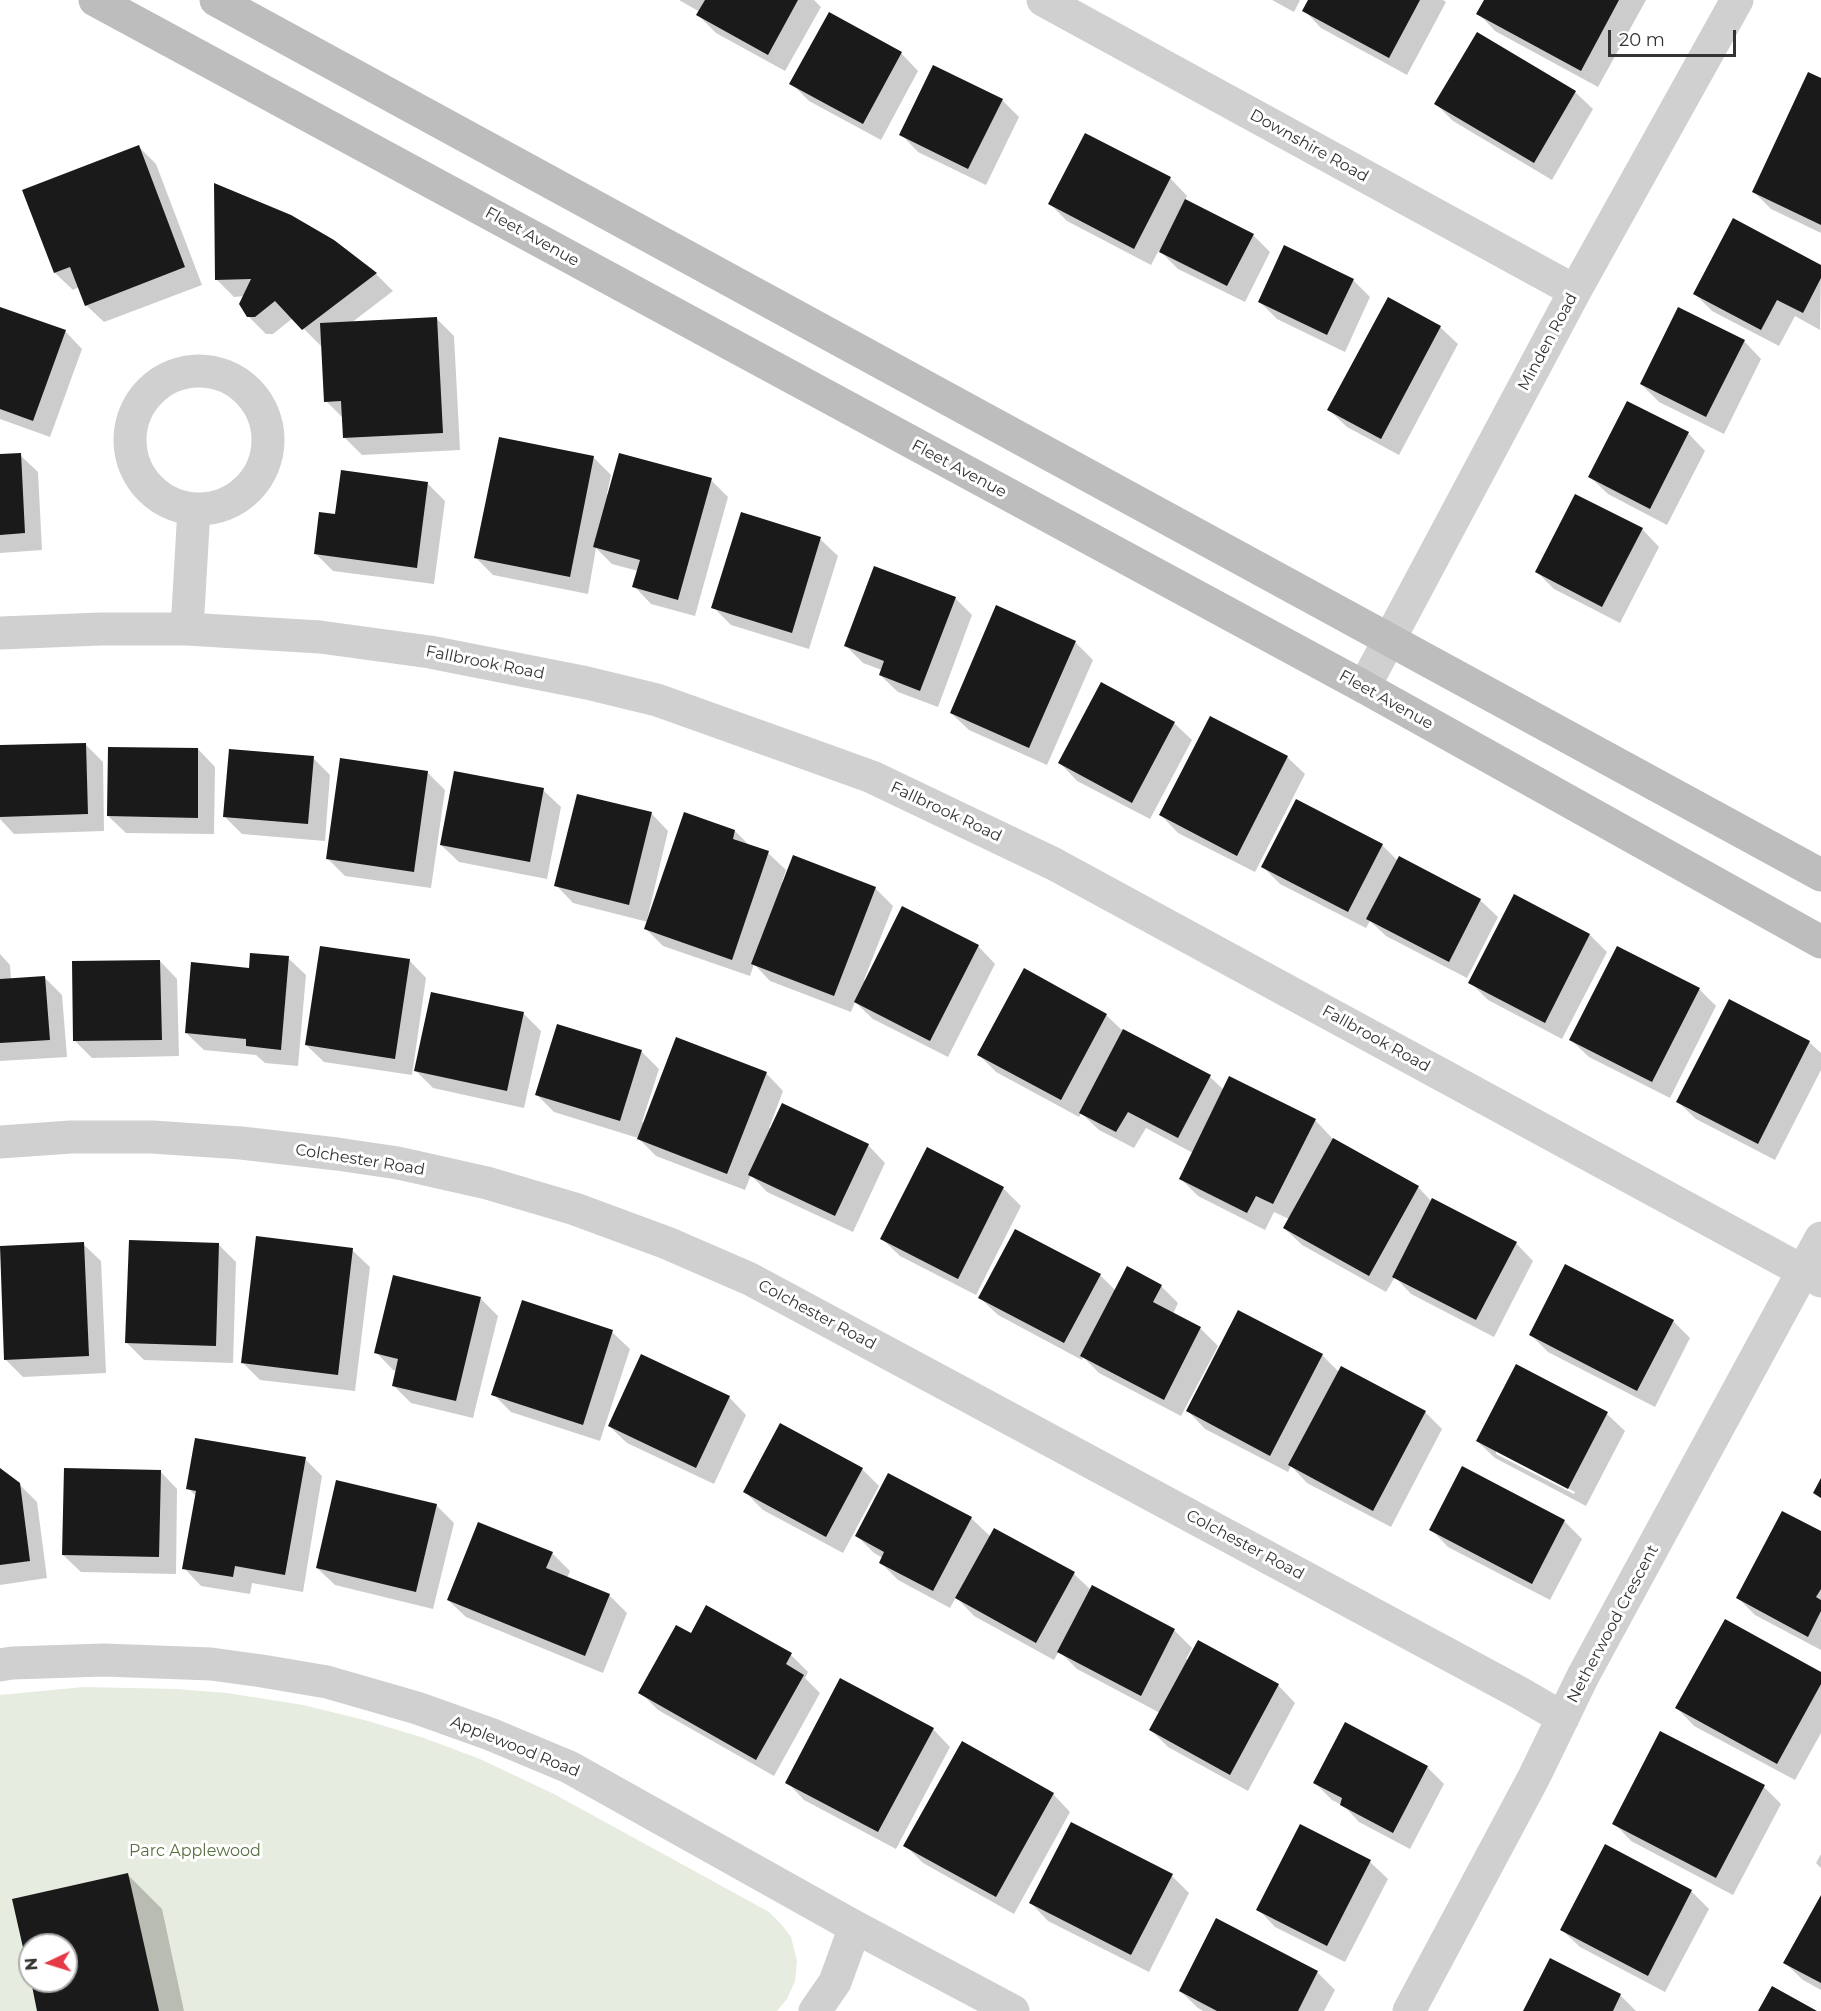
<!DOCTYPE html>
<html>
<head>
<meta charset="utf-8">
<style>
	body { margin:0 }
	#map { position:relative; width:1821px; height:2011px; overflow:hidden; background:#fff; font-family:Montserrat,sans-serif }
	canvas { display:block }
	.north { position:absolute; left:18px; top:1933px; width:60px; height:60px; box-sizing:border-box; background:#fff; border:2px solid #adadad; border-radius:50%; rotate:266deg; font-size:16px; font-weight:700; line-height:24px; text-align:center; color:#333 }
	.north::after { content:''; display:block; margin:auto; width:21px; height:27px; background:#e63946; clip-path:polygon(50% 0,100% 100%,50% 72%,0 100%) }
	.scale { position:absolute; left:1608px; top:30px; width:128px; height:27px; box-sizing:border-box; border:3px solid #333; border-top:0; padding-left:8px; font-size:18px; line-height:21px; white-space:nowrap; color:#333; -webkit-text-stroke:4px #fff; paint-order:stroke }
</style>
</head>
<body>
<div id="map">
<canvas width="1821" height="2011"></canvas>
<div class="north">N</div>
<div class="scale">20 m</div>
</div>
<script>
const g = document.querySelector('canvas').getContext('2d');
g.lineJoin = 'round';
function fillPath(path, color) { g.fillStyle = color; g.fill(path, 'evenodd'); }
const toPath = rows => new Path2D(rows.map(r => 'M' + r).join(''));
function stroke(path, color, width, dash) { g.strokeStyle = color; g.lineWidth = width; g.lineCap = dash ? 'butt' : 'round'; g.setLineDash(dash || []); g.stroke(path); }
function drawText(font, color, halo, rows, align = 'center') {
  g.font = font + ' Montserrat,sans-serif'; g.lineWidth = 6; g.setLineDash([]); g.textBaseline = 'middle'; g.strokeStyle = halo; g.fillStyle = color; for (const [text, x, y, turn = 0] of rows) {
    g.save(); g.translate(x, y); g.rotate((+turn || 0) * Math.PI / 180); g.textAlign = isNaN(turn) ? turn : align; if (halo) g.strokeText(text, 0, 0); g.fillText(text, 0, 0); g.restore();
  }
}
const green = toPath([
	[84,1687,176,1689,227,1693,303,1705,368,1721,424,1738,480,1759,554,1794,769,1912,781,1924,791,1937,797,1961,795,1981,787,1999,777,2011,0,2011,0,1695],
	[30,1945,66,1945,66,1981,30,1981]
]);
const shadow = toPath([
	[679,0,814,0,821,7,785,71,716,33,698,15,700,12],
	[1272,0,1300,0,1294,12],
	[1310,0,1443,0,1446,2,1407,75,1321,28,1304,10],
	[1485,0,1646,0,1598,87,1495,31,1478,13],
	[901,53,918,71,881,140,809,101,791,83],
	[1821,79,1821,233,1771,209,1753,191],
	[1575,92,1593,109,1552,180,1453,121,1436,104],
	[1002,100,1019,117,986,185,918,152,901,134],
	[139,147,156,164,202,285,104,322,86,305,79,287,73,290,55,273,24,191],
	[1170,178,1187,196,1185,201,1253,235,1270,252,1245,302,1178,269,1159,250,1151,265,1067,221,1050,204],
	[334,241,376,274,393,291,351,323,436,318,454,336,460,450,362,455,344,437,343,418,326,401,323,344,321,346,293,318,273,334,266,334,248,316,245,296,234,297,216,279],
	[1821,266,1820,330,1795,316,1779,346,1712,311,1695,294],
	[1353,280,1370,297,1345,352,1277,319,1260,302],
	[0,308,65,331,82,349,50,437,0,419],
	[1440,327,1458,344,1399,455,1347,427,1329,410],
	[1744,341,1761,359,1724,434,1659,402,1641,384],
	[1688,433,1705,451,1667,525,1608,494,1590,477],
	[20,455,38,472,42,550,0,553,0,456],
	[593,457,611,475,607,494,711,480,728,497,695,616,651,604,634,586,638,571,612,564,596,548,588,594,493,575,476,558],
	[428,484,445,501,434,584,333,571,315,553,336,516],
	[1642,529,1659,547,1620,623,1554,589,1537,572],
	[820,539,838,556,809,649,731,625,713,607],
	[955,598,972,615,938,707,898,692,880,675,882,670,863,663,845,645],
	[1075,642,1093,660,1047,765,969,730,951,713],
	[1174,723,1192,740,1150,819,1077,781,1060,763],
	[86,745,103,762,104,831,14,834,0,819,0,747],
	[198,749,215,767,214,834,126,833,108,816],
	[1287,757,1305,774,1255,872,1178,833,1161,815],
	[313,758,330,775,325,841,242,834,225,817],
	[427,772,445,790,431,888,345,876,327,858],
	[543,790,561,807,547,879,459,862,441,845],
	[651,813,668,831,647,920,649,920,735,831,750,846,768,853,786,870,782,882,875,888,893,906,864,980,866,981,978,946,995,964,948,1057,873,1019,855,1002,851,1012,770,981,754,964,750,976,663,946,646,929,648,922,573,903,556,885],
	[1382,845,1398,861,1480,900,1498,917,1467,978,1386,936,1370,921,1366,928,1280,884,1263,867],
	[1590,935,1607,952,1562,1039,1488,1000,1470,982],
	[0,954,10,965,11,980,45,978,62,995,67,1057,0,1061],
	[288,958,306,975,298,1066,265,1063,256,1055,204,1050,186,1033],
	[409,960,426,978,412,1075,324,1062,306,1045],
	[160,961,177,979,179,1056,92,1058,74,1040],
	[1699,989,1716,1006,1670,1098,1589,1057,1571,1040],
	[523,1013,541,1031,524,1108,433,1088,416,1071],
	[1106,1015,1124,1032,1210,1077,1224,1090,1315,1120,1332,1138,1418,1187,1432,1202,1516,1243,1533,1261,1494,1337,1411,1294,1395,1277,1386,1292,1302,1245,1284,1228,1289,1219,1274,1212,1265,1230,1198,1196,1181,1179,1193,1153,1146,1128,1134,1148,1099,1130,1081,1113,1079,1117,996,1072,979,1055],
	[1809,1042,1821,1053,1821,1070,1775,1160,1696,1119,1678,1102],
	[641,1051,659,1069,642,1122,644,1123,766,1073,783,1091,769,1128,868,1145,885,1163,853,1232,767,1192,751,1175,745,1190,656,1156,638,1138,554,1112,536,1094],
	[1003,1188,1021,1206,976,1295,900,1256,882,1239],
	[83,1244,101,1261,106,1373,23,1377,5,1359],
	[219,1245,236,1262,233,1363,144,1360,127,1343],
	[352,1250,370,1267,355,1391,260,1380,242,1362],
	[1100,1275,1116,1291,1161,1286,1178,1303,1173,1314,1200,1328,1218,1346,1181,1416,1099,1373,1083,1357,1082,1360,998,1315,980,1298],
	[480,1298,498,1316,473,1418,411,1403,393,1385,397,1371,393,1370,376,1352],
	[1673,1321,1690,1338,1655,1407,1548,1352,1531,1335],
	[612,1332,630,1349,600,1441,511,1412,493,1394],
	[1322,1355,1339,1372,1425,1412,1442,1429,1391,1527,1307,1483,1291,1466,1288,1472,1205,1429,1188,1411],
	[1516,1366,1607,1414,1625,1431,1586,1506,1495,1458,1477,1441],
	[1496,1450,1575,1492,1574,1494,1496,1454],
	[729,1397,746,1415,714,1484,627,1443,609,1426],
	[305,1459,322,1476,303,1592,252,1583,250,1594,201,1586,184,1568,197,1497,188,1488],
	[862,1469,879,1486,843,1553,763,1510,745,1492],
	[0,1470,19,1484,37,1502,47,1578,0,1585],
	[160,1471,177,1489,176,1574,81,1572,63,1555],
	[889,1475,971,1518,991,1537,995,1530,1074,1574,1091,1590,1092,1587,1174,1630,1192,1648,1186,1659,1278,1685,1295,1703,1248,1791,1168,1747,1151,1730,1160,1713,1077,1669,1059,1651,1054,1660,974,1616,956,1597,950,1608,898,1580,880,1562,883,1558,874,1553,857,1536],
	[436,1505,454,1523,433,1609,335,1585,317,1568],
	[1564,1521,1582,1539,1550,1600,1448,1547,1431,1529],
	[1821,1533,1821,1650,1755,1615,1738,1598],
	[552,1553,570,1571,567,1578,609,1595,627,1613,603,1673,466,1617,448,1600],
	[691,1636,791,1655,808,1672,805,1678,820,1693,774,1776,658,1710,640,1692],
	[1821,1673,1821,1733,1795,1780,1694,1726,1677,1708],
	[933,1729,950,1747,896,1849,804,1800,787,1782],
	[1427,1767,1444,1784,1410,1849,1359,1822,1344,1806,1332,1800,1315,1783],
	[1764,1787,1781,1804,1733,1895,1631,1841,1614,1823],
	[1053,1794,1070,1812,1014,1914,923,1863,905,1845],
	[1821,1854,1821,1868,1816,1863],
	[1370,1862,1388,1879,1345,1962,1275,1927,1258,1909],
	[128,1875,162,1909,184,2011,39,2011,32,1981,66,1981,66,1945,30,1945,30,1972,14,1900],
	[1172,1876,1189,1893,1149,1972,1048,1921,1031,1903],
	[1691,1891,1709,1909,1665,1992,1580,1947,1562,1930],
	[1821,1898,1821,1990,1803,1980,1785,1963],
	[1317,1972,1335,1990,1324,2011,1203,2011,1198,2008,1180,1991],
	[1620,1995,1636,2011,1525,2011]
]);
const building = toPath([
	[705,0,798,0,768,55,696,15],
	[1308,0,1420,0,1389,58,1302,11],
	[1484,0,1619,0,1581,71,1476,14],
	[829,12,902,52,863,124,789,84],
	[1477,32,1576,91,1534,163,1434,104],
	[933,65,1003,99,968,169,899,135],
	[1808,72,1821,78,1821,225,1752,192],
	[1085,133,1171,177,1134,249,1048,204],
	[139,145,185,267,85,306,70,267,54,273,22,190],
	[214,183,291,215,334,240,377,273,302,330,275,301,255,317,247,317,239,304,251,279,215,280],
	[1185,199,1254,234,1227,286,1159,252],
	[1733,218,1821,265,1821,278,1803,313,1777,300,1761,330,1693,294],
	[1284,245,1354,279,1327,335,1258,302],
	[1388,297,1441,326,1381,439,1327,410],
	[0,307,66,330,33,421,0,409],
	[1678,307,1745,340,1706,417,1640,384],
	[437,317,443,433,343,438,341,401,324,402,320,323],
	[1627,401,1689,432,1650,509,1588,477],
	[499,437,594,456,570,577,474,558],
	[21,453,25,533,0,535,0,454],
	[619,453,712,478,678,600,632,587,640,560,593,547],
	[341,470,428,482,417,568,314,554,319,512,335,514],
	[1575,494,1643,528,1602,607,1535,572],
	[741,512,821,537,792,633,711,608],
	[874,566,956,597,920,691,879,675,884,661,844,646],
	[996,605,1076,641,1029,748,950,713],
	[1101,682,1175,722,1132,803,1058,763],
	[1210,716,1288,756,1237,856,1159,815],
	[86,743,88,814,0,817,0,745],
	[108,747,198,748,198,818,107,816],
	[229,749,314,756,308,824,223,817],
	[340,758,428,771,414,872,326,859],
	[454,771,544,788,530,862,440,845],
	[577,794,652,812,629,905,554,886],
	[1296,799,1383,844,1348,912,1261,867],
	[684,812,735,830,733,839,769,851,732,960,644,929],
	[793,855,876,887,834,996,751,964],
	[1399,856,1481,899,1449,962,1366,919],
	[1514,894,1590,934,1545,1023,1468,983],
	[902,906,979,945,930,1041,854,1002],
	[320,946,410,959,395,1059,305,1045],
	[1617,946,1700,988,1652,1082,1569,1040],
	[250,953,289,956,281,1050,246,1046,246,1039,185,1033,191,962,249,968],
	[160,960,162,1040,73,1041,72,961],
	[1024,968,1107,1014,1061,1100,977,1055],
	[45,976,50,1040,0,1043,0,979],
	[431,992,524,1012,507,1091,414,1071],
	[1729,999,1810,1041,1758,1144,1676,1102],
	[557,1024,642,1050,620,1121,535,1095],
	[1123,1029,1211,1075,1178,1138,1128,1112,1116,1132,1079,1113],
	[676,1037,767,1072,727,1174,637,1139],
	[1229,1076,1316,1119,1273,1204,1256,1196,1247,1213,1179,1179],
	[782,1103,869,1144,835,1216,748,1175],
	[1333,1138,1419,1186,1369,1276,1283,1228],
	[927,1147,1004,1187,958,1279,880,1239],
	[1432,1198,1517,1242,1476,1320,1392,1277],
	[1015,1229,1101,1274,1064,1343,978,1298],
	[256,1236,353,1248,338,1375,241,1363],
	[129,1240,219,1243,216,1346,125,1343],
	[84,1242,89,1356,4,1360,0,1246],
	[1565,1264,1674,1320,1637,1391,1529,1335],
	[1127,1266,1162,1285,1153,1302,1201,1327,1164,1400,1080,1356],
	[393,1275,481,1297,456,1401,392,1386,398,1359,374,1353],
	[522,1300,613,1330,583,1425,491,1395],
	[1238,1310,1323,1354,1270,1456,1186,1411],
	[641,1354,730,1396,696,1468,608,1426],
	[1516,1364,1608,1412,1568,1489,1476,1441],
	[1341,1366,1426,1411,1373,1511,1288,1465],
	[780,1423,863,1468,826,1537,743,1492],
	[195,1438,306,1457,285,1575,235,1566,233,1577,182,1569,196,1491,186,1489],
	[1462,1466,1565,1520,1532,1584,1429,1530],
	[0,1468,20,1483,30,1561,0,1565],
	[64,1468,161,1470,159,1557,62,1555],
	[888,1473,972,1517,933,1591,879,1563,884,1552,855,1536],
	[1821,1478,1821,1498,1813,1493],
	[336,1480,437,1504,416,1592,316,1568],
	[1782,1511,1821,1531,1821,1589,1816,1597,1821,1600,1821,1611,1808,1637,1736,1598],
	[478,1522,553,1552,546,1568,610,1594,585,1656,447,1600],
	[994,1528,1075,1572,1036,1643,955,1598],
	[1092,1585,1175,1629,1141,1696,1057,1652],
	[706,1605,792,1653,786,1664,804,1675,756,1760,638,1693,676,1625,691,1633],
	[1725,1619,1821,1672,1821,1684,1777,1764,1675,1708],
	[1198,1640,1279,1684,1230,1775,1149,1730],
	[840,1678,934,1728,878,1832,785,1783],
	[1345,1722,1428,1766,1393,1833,1340,1805,1342,1798,1313,1783],
	[1660,1731,1765,1785,1716,1878,1612,1824],
	[962,1741,1054,1793,996,1897,903,1846],
	[1071,1822,1173,1874,1131,1955,1029,1903],
	[1300,1824,1371,1860,1327,1946,1256,1910],
	[1605,1844,1692,1890,1648,1976,1560,1930],
	[128,1873,159,2011,37,2011,31,1981,66,1981,66,1945,30,1945,29,1974,12,1899],
	[1821,1895,1821,1983,1783,1963],
	[1216,1918,1318,1971,1298,2011,1217,2011,1179,1991],
	[1550,1958,1621,1994,1613,2011,1523,2011],
	[1772,1986,1817,2011,1758,2011]
]);
const minor = toPath([
	[1043,0,1575,291],
	'130 440a69 69 0 1 1 138 0a69 69 0 1 1-138 0Z',
	[187,629,194,509],
	[0,633,101,629,187,629,320,637,430,652,587,683,657,700,797,750,872,777,1054,864,1821,1281],
	[1364,687,1575,291,1737,0],
	[0,1142,71,1137,152,1137,241,1143,337,1154,398,1163,487,1183,575,1209,667,1243,750,1279,1520,1693,1563,1718],
	[0,1665,12,1663,104,1660,211,1664,262,1671,327,1682,417,1708,490,1734,569,1767,855,1927,1013,2011],
	[815,2011,835,1982,855,1927],
	[1409,2011,1534,1777,1583,1676,1821,1238]
]);
const secondary = toPath([
	[95,0,1364,687,1821,942],
	[216,0,1821,875]
]);
const streetNames = [
	["Downshire Road",1309,146,29],
	["Fleet Avenue",532,237,29],
	["Minden Road",1548,342,-62],
	["Fleet Avenue",959,469,28],
	["Fallbrook Road",485,663,11],
	["Fleet Avenue",1386,700,29],
	["Fallbrook Road",946,812,25],
	["Fallbrook Road",1376,1039,29],
	["Colchester Road",360,1160,9],
	["Colchester Road",817,1315,28],
	["Colchester Road",1245,1545,28],
	["Netherwood Crescent",1613,1624,-62],
	["Applewood Road",515,1747,22]
];
const parkNames = [
	["Parc Applewood",195,1851]
];
fillPath(green, '#e6ecdf');
fillPath(shadow, '#0003');
fillPath(building, '#1a1a1a');
stroke(minor, '#d0d0d0', 33);
stroke(secondary, '#bdbdbd', 33);
drawText('16px', '#333', '#fff', streetNames);
drawText('16px', '#56703f', '#fff', parkNames);
</script>
</body>
</html>
